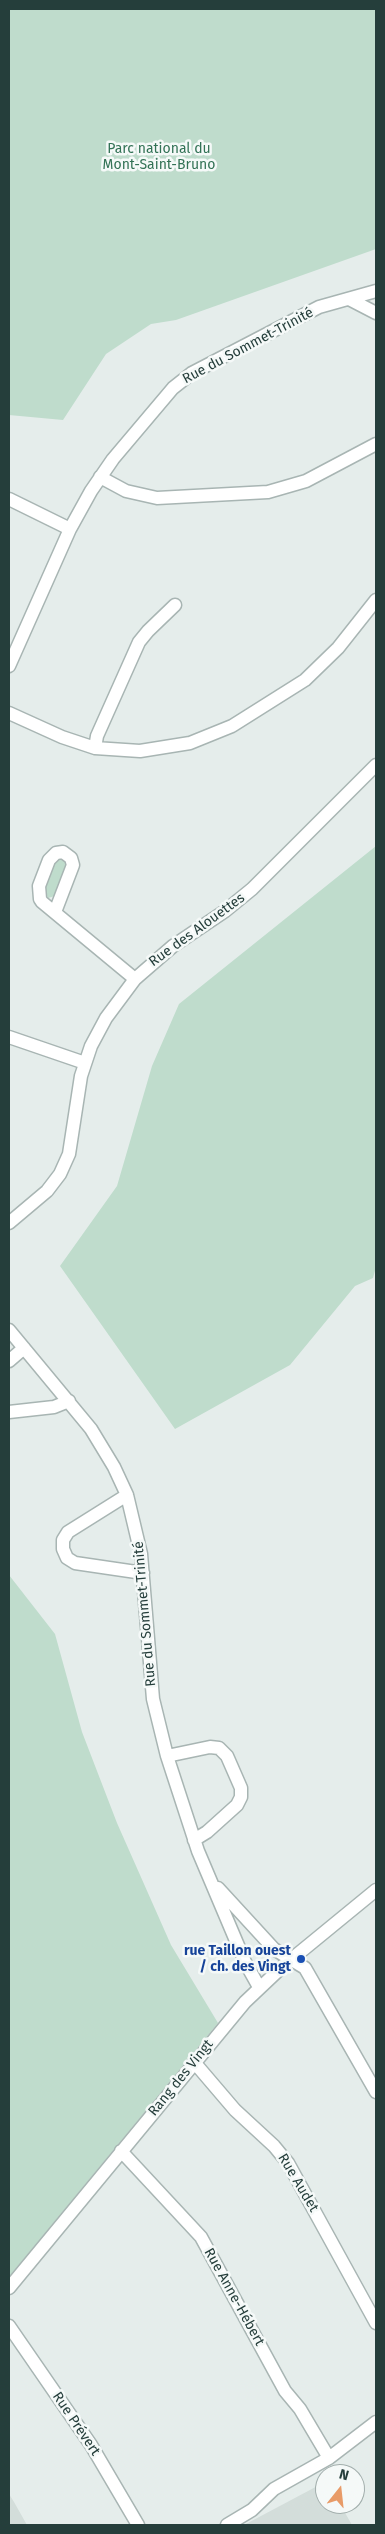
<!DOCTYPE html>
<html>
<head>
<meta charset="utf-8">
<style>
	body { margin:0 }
	#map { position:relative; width:385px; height:2534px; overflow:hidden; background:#e5edeb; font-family:"Fira Sans",sans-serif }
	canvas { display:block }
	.frame { position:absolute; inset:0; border:10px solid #253e3b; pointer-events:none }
	.north { position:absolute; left:315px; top:2464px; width:50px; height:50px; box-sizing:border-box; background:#f5f9f8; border:1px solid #a2aeac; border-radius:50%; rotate:16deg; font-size:14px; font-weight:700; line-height:20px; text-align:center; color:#253e3b }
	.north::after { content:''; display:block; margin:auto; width:18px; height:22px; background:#e89b68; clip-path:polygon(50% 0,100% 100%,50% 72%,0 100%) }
</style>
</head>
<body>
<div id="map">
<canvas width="385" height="2534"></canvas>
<div class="frame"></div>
<div class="north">N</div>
</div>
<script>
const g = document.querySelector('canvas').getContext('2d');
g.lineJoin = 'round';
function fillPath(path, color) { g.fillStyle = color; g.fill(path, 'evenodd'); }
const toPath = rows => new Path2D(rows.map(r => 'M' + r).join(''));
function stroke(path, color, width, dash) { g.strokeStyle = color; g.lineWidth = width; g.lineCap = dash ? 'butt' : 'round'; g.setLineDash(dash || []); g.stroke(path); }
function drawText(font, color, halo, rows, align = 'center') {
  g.font = font + ' "Fira Sans",sans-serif'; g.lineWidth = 5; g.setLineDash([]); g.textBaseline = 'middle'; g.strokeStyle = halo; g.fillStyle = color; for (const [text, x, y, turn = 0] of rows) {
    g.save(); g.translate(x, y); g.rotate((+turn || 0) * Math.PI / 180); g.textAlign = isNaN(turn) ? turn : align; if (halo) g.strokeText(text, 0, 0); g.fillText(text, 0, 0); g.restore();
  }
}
const built = toPath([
	[325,2482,325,2504,340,2504,352,2525,244,2525],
	[9,2494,14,2502,27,2525,9,2525]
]);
const green = toPath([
	[9,9,376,9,376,249,176,320,151,324,106,354,63,420,9,415],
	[376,846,376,1267,373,1278,355,1286,290,1365,175,1429,60,1266,117,1186,152,1066,179,1004],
	[57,859,64,859,67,864,55,896,48,898,44,889],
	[9,1575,55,1634,82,1732,117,1823,171,1945,218,2023,9,2277]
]);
const minor = toPath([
	[349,299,376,313],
	[100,477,126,491,157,498,268,492,306,481,376,444],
	[9,499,70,529],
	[9,666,70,529,91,491,113,459,173,388,192,373,319,307,376,291],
	[9,713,62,737,95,748,140,751,190,743,232,726,305,680,338,648,376,600],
	[95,748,97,736,139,642,148,631,175,605],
	[55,912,73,865,71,858,63,852,56,853,49,860,39,886,40,899,42,902,135,979],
	[9,1037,85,1063],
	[9,1223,47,1191,60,1174,69,1154,81,1076,91,1046,106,1018,135,979,173,946,225,911,252,889,376,765],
	[9,1330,91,1429,114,1467,127,1495,141,1554,153,1699,167,1756,198,1851,245,1962,259,1987],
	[9,1361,24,1348],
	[9,1412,54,1407,69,1401],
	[127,1495,68,1532,63,1540,63,1549,67,1558,75,1563,143,1573],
	[167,1756,210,1747,219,1748,227,1756,241,1788,241,1797,237,1805,207,1832,194,1840],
	[218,1888,274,1949,305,1968,376,2092],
	[194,2062,235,2110,274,2146,288,2163,376,2323],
	[121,2151,201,2237,285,2391,300,2409,329,2458],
	[9,2288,245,2002,282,1967,376,1890],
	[9,2326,91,2445,138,2525],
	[227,2525,252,2510,274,2489,329,2458,376,2422]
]);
const markers = [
	[301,1959,5,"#1a4fb4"]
];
const parkNames = [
	["Parc national du",159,149],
	["Mont-Saint-Bruno",159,165]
];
const streetNames = [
	["Rue du Sommet-Trinité",248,346,-28],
	["Rue des Alouettes",197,930,-36],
	["Rue du Sommet-Trinité",145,1614,-95],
	["Rang des Vingt",181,2078,-51],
	["Rue Audet",298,2183,59],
	["Rue Anne-Hébert",234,2297,61],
	["Rue Prévert",76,2424,56]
];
const transitNames = [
	["rue Taillon ouest",291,1951],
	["/ ch. des Vingt",291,1967]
];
fillPath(built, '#d3ddda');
fillPath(green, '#bfdccc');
stroke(minor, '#a8b5b3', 15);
stroke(minor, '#fff', 12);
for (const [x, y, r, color] of markers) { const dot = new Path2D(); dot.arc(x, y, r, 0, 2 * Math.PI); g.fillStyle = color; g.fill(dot); stroke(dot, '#f5f9f8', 2); }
drawText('14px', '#327255', '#f5f9f8', parkNames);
drawText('14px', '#253e3b', '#f5f9f8', streetNames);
drawText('bold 14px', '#164399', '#f5f9f8', transitNames, 'right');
</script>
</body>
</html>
